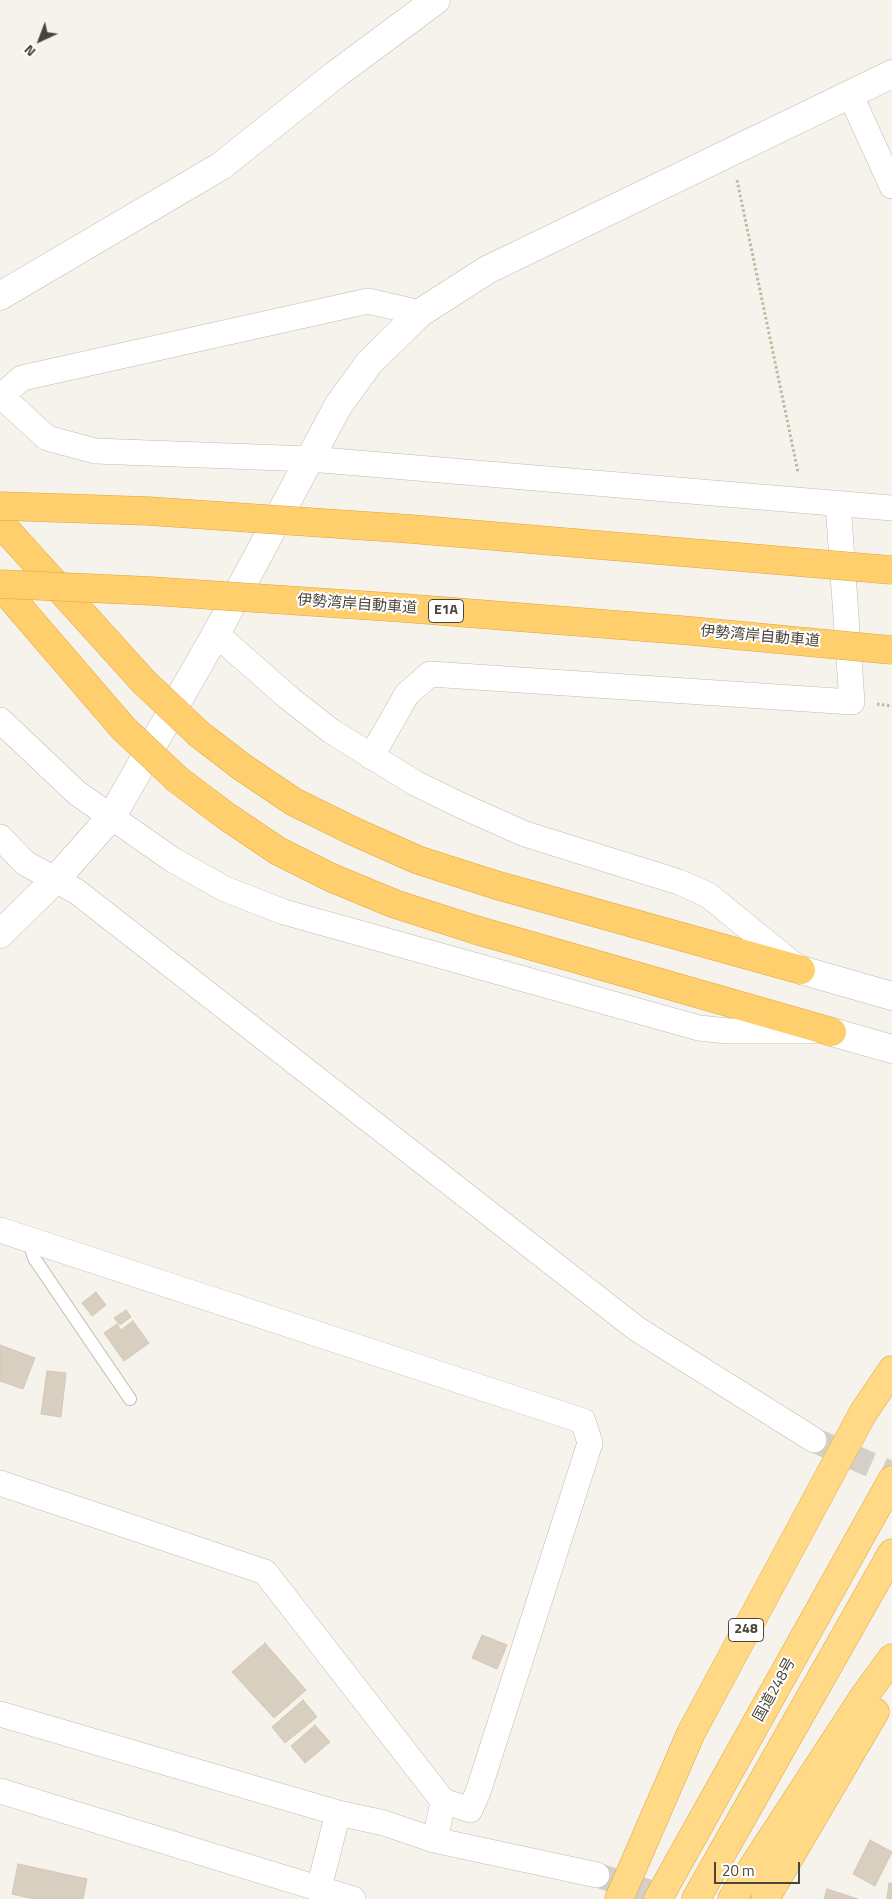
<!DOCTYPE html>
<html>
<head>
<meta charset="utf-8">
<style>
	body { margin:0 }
	#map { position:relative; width:892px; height:1899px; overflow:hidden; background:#f6f3ec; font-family:"Titillium Web",sans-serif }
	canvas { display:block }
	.north { position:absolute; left:15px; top:15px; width:50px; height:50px; -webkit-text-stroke:4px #fff; paint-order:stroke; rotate:223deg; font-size:14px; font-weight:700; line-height:20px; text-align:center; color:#4b4439 }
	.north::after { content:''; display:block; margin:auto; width:18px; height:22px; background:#4b4439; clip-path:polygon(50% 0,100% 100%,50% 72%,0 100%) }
	.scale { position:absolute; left:714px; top:1862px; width:86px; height:22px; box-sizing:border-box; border:2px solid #4b4439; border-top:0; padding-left:6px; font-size:15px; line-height:18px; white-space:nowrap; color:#4b4439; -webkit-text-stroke:4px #fff; paint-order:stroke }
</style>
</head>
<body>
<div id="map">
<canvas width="892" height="1899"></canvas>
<div class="north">N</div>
<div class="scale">20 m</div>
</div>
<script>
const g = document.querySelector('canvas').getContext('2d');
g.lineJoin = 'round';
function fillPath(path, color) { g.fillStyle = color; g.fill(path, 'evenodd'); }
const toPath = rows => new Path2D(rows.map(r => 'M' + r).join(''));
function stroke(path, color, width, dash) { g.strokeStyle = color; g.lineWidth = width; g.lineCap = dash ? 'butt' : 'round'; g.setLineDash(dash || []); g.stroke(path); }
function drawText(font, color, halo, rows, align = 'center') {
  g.font = font + ' "Titillium Web","Noto Sans JP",sans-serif'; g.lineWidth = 4; g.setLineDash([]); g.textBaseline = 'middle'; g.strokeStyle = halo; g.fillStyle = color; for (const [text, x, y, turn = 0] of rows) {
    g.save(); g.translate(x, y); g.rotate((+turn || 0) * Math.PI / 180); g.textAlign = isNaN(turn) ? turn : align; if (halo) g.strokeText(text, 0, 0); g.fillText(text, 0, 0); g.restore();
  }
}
const building = toPath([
	[96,1292,106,1305,92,1316,82,1303,96,1292],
	[126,1310,131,1317,120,1325,114,1318,126,1310],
	[133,1321,149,1343,124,1361,104,1333,117,1324,121,1330,133,1321],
	[0,1345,35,1358,23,1389,0,1381,0,1345],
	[47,1371,66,1373,61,1417,41,1414,47,1371],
	[482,1635,507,1645,497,1669,472,1658,482,1635],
	[265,1643,306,1690,274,1718,232,1672,265,1643],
	[303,1700,317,1717,285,1743,272,1727,303,1700],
	[315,1725,330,1742,305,1763,291,1746,315,1725],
	[870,1840,892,1852,875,1886,853,1874,870,1840],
	[18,1864,87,1879,83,1899,34,1899,12,1894,18,1864],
	[889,1883,892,1884,892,1899,887,1899,889,1883],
	[827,1889,858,1899,824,1899,827,1889]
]);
const minorTunnel = toPath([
	[814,1440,892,1474],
	[597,1875,670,1899]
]);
const path = toPath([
	[737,180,798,472],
	[877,704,892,706]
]);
const service = toPath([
	[28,1239,34,1258,130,1399]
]);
const minor = toPath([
	[850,94,892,186],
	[0,395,47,438,95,451,310,459,892,508],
	[1,396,22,378,368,301,420,313],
	[216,634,289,698,331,731,415,783,462,806,525,834,679,882,708,895,798,968],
	[0,720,77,793,173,860,225,889,284,912,699,1028,728,1031,812,1031],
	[371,757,407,694,430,674,852,702,838,503],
	[0,837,25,863,76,891,637,1329,814,1440],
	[0,1230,583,1421,590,1443,478,1792,470,1810,443,1801],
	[0,1483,265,1572,443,1801,436,1836,434,1840],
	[0,1714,338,1813,384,1823,434,1840,597,1875],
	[0,1791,353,1899],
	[319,1888,338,1813]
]);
const tertiary = toPath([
	[0,296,221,166,335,75,436,0],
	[0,934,55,880,112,816,216,634,338,406,369,363,420,313,487,270,892,74],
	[801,970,892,996],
	[832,1032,892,1049]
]);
const trunk = toPath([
	[619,1899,691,1733,863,1413,892,1370],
	[658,1899,892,1480],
	[696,1899,892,1553],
	[732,1899,865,1695,892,1658],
	[765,1899,875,1712]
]);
const motorway = toPath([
	[0,523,143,681],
	[0,585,123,728],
	[199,734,242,767,294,802,353,831,418,860,496,885,801,970],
	[177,779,226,816,278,851,332,878,395,904,476,930,832,1032]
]);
const motorwayBridge = toPath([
	[0,506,148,511,411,529,892,570],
	[0,584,151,591,404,608,681,630,892,650],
	[143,681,199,734],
	[123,728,177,779]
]);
const shields = [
	[446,611,35],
	[746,1630,35]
];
const shieldNames = [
	["E1A",446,611],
	["248",746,1630]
];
const streetNames = [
	["伊勢湾岸自動車道",357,605,4],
	["伊勢湾岸自動車道",760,637,5],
	["国道248号",775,1690,-61]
];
fillPath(building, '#d8cfc1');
stroke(building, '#d3c7b4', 1);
stroke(minorTunnel, '#d4d0c8', 25, [25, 12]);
stroke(service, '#c2bbae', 14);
stroke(minor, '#c2bbae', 26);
stroke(tertiary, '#c2bbae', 29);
stroke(trunk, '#e0a43c', 29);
stroke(motorway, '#e0a43c', 29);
stroke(path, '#c4b79f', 3, [2.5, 2.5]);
stroke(service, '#fff', 12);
stroke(minor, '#fff', 25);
stroke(tertiary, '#fff', 28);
stroke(trunk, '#ffd985', 28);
stroke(motorway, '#ffcf6e', 28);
stroke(motorwayBridge, '#e0a43c', 29, []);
stroke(motorwayBridge, '#ffcf6e', 28);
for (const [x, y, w] of shields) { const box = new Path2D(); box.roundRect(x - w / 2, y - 11.5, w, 23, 4); g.fillStyle = '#fff'; g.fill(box); stroke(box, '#4b4439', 1); }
drawText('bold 14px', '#4b4439', null, shieldNames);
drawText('15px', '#4b4439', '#fff', streetNames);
</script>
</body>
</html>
